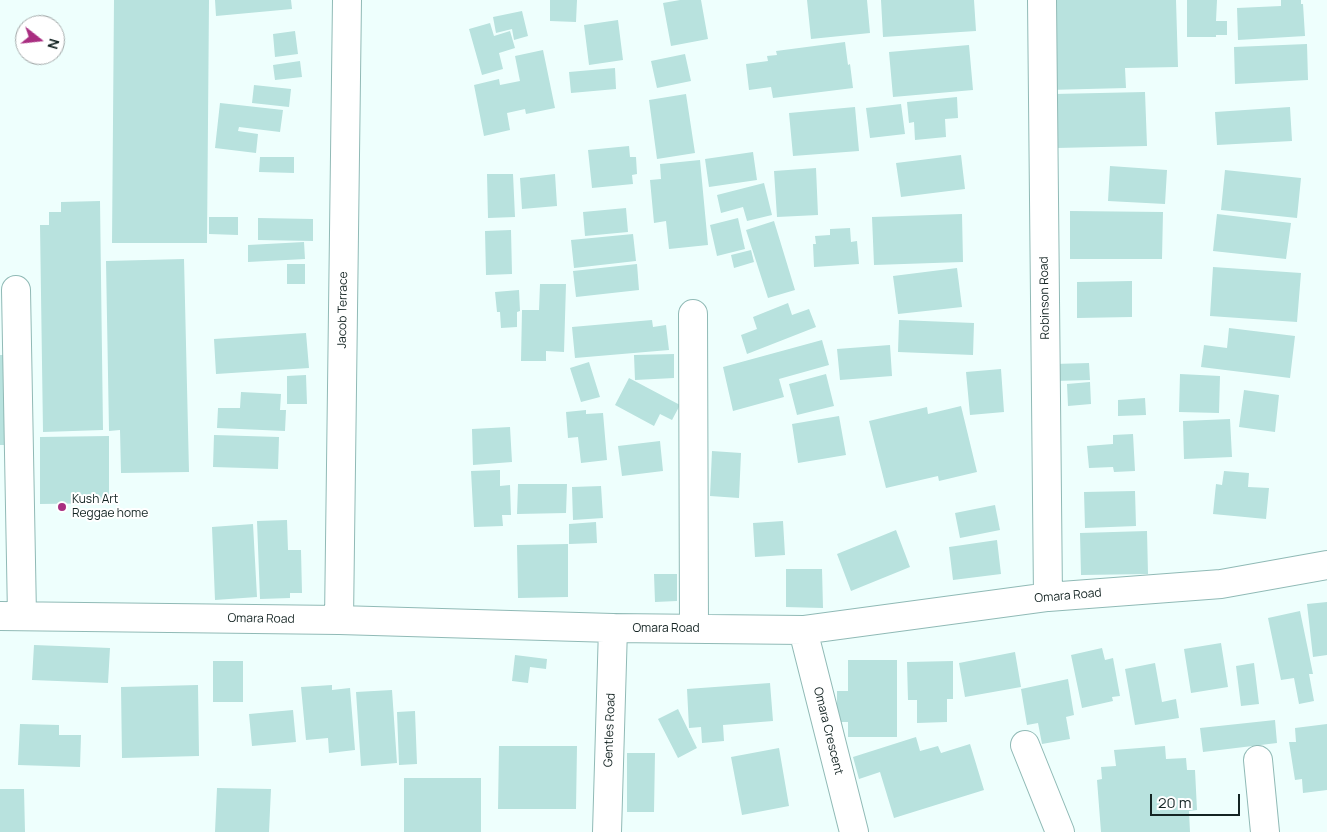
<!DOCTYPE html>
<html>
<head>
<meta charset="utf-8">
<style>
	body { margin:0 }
	#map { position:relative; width:1327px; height:832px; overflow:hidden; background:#eefffd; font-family:Manrope,sans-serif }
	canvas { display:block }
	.north { position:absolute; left:15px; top:15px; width:50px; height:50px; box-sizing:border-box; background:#fff; border:1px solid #a1a7a7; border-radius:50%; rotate:106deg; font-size:14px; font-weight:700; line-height:20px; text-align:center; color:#142423 }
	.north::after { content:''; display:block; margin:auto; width:18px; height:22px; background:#a92e81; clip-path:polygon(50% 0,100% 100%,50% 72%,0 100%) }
	.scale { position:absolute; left:1150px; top:794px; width:90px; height:22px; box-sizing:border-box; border:2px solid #142423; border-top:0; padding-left:6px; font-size:15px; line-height:18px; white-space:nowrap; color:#142423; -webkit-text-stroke:4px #fff; paint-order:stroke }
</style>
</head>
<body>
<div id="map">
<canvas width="1327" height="832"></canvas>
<div class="north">N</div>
<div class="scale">20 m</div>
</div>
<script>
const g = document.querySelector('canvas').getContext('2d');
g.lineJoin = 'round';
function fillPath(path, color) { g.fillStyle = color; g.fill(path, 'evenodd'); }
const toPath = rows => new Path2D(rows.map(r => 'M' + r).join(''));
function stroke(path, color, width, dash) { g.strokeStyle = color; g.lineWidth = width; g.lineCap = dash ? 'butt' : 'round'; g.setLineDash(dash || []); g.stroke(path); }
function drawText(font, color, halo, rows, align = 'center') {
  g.font = font + ' Manrope,sans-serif'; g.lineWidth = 4; g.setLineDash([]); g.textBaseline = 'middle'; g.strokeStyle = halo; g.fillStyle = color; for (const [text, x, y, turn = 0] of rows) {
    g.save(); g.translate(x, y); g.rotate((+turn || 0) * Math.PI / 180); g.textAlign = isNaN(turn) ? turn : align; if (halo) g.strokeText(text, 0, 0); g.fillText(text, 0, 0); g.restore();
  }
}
const building = toPath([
	[114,0,209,0,207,243,112,243],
	[215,0,291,0,292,9,216,16],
	[550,0,577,0,576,22,550,21],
	[680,0,701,0,708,39,671,46,663,3],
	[807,0,867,0,870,33,811,39],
	[881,0,974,0,976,31,883,37],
	[1046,0,1176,0,1178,67,1125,68,1126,88,1048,90],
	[1187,0,1217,0,1216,21,1227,21,1227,35,1216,35,1216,37,1187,37],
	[1281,0,1301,0,1301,4,1303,4,1305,36,1238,40,1237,8,1281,6],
	[522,11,528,36,514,40,512,29,496,33,493,17],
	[618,20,623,60,589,65,584,25],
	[490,23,494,36,510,31,515,48,499,53,503,69,482,75,469,29],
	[295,31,298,54,275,57,273,34],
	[845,42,848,65,850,64,853,88,773,98,771,87,749,90,746,64,768,61,767,56,777,55,776,51],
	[1307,44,1308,80,1235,84,1234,47],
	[969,45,973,90,893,97,889,52],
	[543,50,555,108,526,114,525,109,507,113,510,130,484,136,474,85,499,79,500,85,520,81,515,56],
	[685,54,691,81,657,88,651,61],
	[300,61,302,77,275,80,273,65],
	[615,68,616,89,571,93,569,72],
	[254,85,291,89,289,107,252,103],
	[1145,92,1147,146,1056,148,1054,94],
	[686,94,695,153,657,159,649,100],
	[957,97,958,118,945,119,946,137,915,140,914,122,909,123,907,102],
	[220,103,283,110,280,132,239,127,238,131,258,134,256,153,215,148],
	[901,104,905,134,870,138,866,108],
	[855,107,859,151,793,156,789,113],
	[1290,107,1292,141,1217,145,1215,112],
	[629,146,630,157,636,157,637,174,632,175,633,184,592,188,588,150],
	[753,152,757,180,709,187,705,159],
	[961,155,965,189,901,197,896,163],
	[260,157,294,157,294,173,259,172],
	[700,160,708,245,669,249,666,221,654,223,650,180,661,179,660,164],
	[1110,166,1167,170,1165,204,1108,201],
	[816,168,818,215,777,217,774,171],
	[1225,170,1301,178,1297,218,1221,210],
	[487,174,513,174,515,217,488,218],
	[555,174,557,206,522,209,520,178],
	[764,183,772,215,747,221,743,207,721,213,717,195],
	[100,201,103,430,43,432,40,225,49,225,49,212,61,212,61,202],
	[626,208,628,232,585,236,583,212],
	[1070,211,1163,212,1162,259,1070,259],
	[962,214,963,262,874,265,872,217],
	[1217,214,1291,223,1286,259,1213,251],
	[209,217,238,217,238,235,209,234],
	[258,218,313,219,313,241,258,240],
	[738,218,745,249,717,256,710,225],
	[774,221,795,290,768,298,746,230],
	[850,228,851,242,857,241,859,264,814,267,813,244,816,244,815,236,830,235,830,229],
	[511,230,512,274,486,275,485,231],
	[633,234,636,261,574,268,571,240],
	[304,242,305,259,248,262,248,245],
	[751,250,754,262,734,268,731,255],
	[184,259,189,472,121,473,120,430,109,431,106,261],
	[287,264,305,264,305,284,287,284],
	[637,264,639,290,576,297,573,271],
	[1213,267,1301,273,1297,322,1210,316],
	[957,268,962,307,898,314,893,276],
	[1132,281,1132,317,1077,318,1077,282],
	[540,284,566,284,564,352,546,351,546,361,521,361,522,310,539,310],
	[519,290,520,311,517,312,517,327,501,328,500,312,497,312,495,292],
	[788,303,792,315,809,309,816,327,747,354,741,335,757,329,753,317],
	[652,320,653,327,666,325,669,350,575,358,572,327],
	[899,320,974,323,973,355,898,352],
	[1229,328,1295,336,1290,378,1201,367,1204,345,1227,348],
	[306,333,309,368,216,374,214,339],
	[822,340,829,365,779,379,784,397,733,411,723,367],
	[890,345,892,376,840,380,837,349],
	[674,354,674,378,635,380,634,355],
	[0,355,5,355,8,445,0,445],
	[589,362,600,397,581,402,570,368],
	[1089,363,1090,380,1054,381,1054,364],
	[1001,369,1004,412,970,415,966,372],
	[826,374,834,406,797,415,789,384],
	[1180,374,1220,376,1219,413,1179,412],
	[306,375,307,404,287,404,287,376],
	[629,378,680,405,672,420,660,414,654,426,615,405],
	[1090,382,1091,404,1068,406,1067,384],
	[1244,390,1279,395,1275,432,1239,427],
	[241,392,281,394,280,410,286,410,285,431,217,428,218,408,240,408],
	[1145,398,1146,415,1118,416,1118,400],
	[961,406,977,472,939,481,938,476,886,488,869,421,927,407,928,414],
	[586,410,586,414,603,413,607,460,581,463,578,437,568,438,566,412],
	[839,416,846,455,798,463,792,424],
	[1230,419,1232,457,1184,459,1183,421],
	[510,427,512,462,473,465,472,429],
	[1133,434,1135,471,1114,472,1113,467,1089,468,1087,446,1113,444,1113,435],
	[214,435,279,437,278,469,213,467],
	[109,436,109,503,40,504,40,437],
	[660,441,663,471,622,476,618,446],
	[712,451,741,453,739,498,710,496],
	[500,470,500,486,510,485,511,515,502,515,503,526,474,527,471,471],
	[1224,471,1249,473,1248,487,1269,488,1266,519,1213,514,1216,484,1222,485],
	[518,484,567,484,566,513,517,514],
	[601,486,603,518,573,520,572,487],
	[1135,491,1136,526,1085,528,1084,492],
	[995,505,1000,530,960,538,955,513],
	[287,520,288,550,301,550,302,593,290,593,290,598,260,599,257,521],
	[783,521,785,555,755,557,753,523],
	[596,522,597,543,569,544,569,524],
	[253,524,257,597,215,600,212,527],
	[896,530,910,567,851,591,837,554],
	[1147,531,1148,574,1081,575,1080,533],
	[997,540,1001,574,953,580,949,547],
	[568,544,568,597,518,598,517,545],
	[786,569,822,569,823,608,786,607],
	[654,574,677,574,677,601,655,602],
	[1327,602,1327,655,1313,657,1307,604],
	[1300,611,1313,674,1309,674,1314,701,1299,704,1294,678,1281,680,1268,618],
	[1221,643,1228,687,1191,693,1184,649],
	[34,645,110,648,108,683,32,680],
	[1102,648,1105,660,1113,658,1120,696,1112,697,1113,701,1082,708,1071,655],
	[1015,652,1021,687,965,697,959,663],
	[515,655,547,659,546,669,530,667,528,683,512,681],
	[848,660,897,660,897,737,848,737,848,722,837,722,837,691,848,691],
	[213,661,243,661,243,702,213,702],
	[953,661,953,699,947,699,947,722,917,723,917,700,908,700,907,662],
	[1155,663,1162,702,1176,699,1179,718,1135,725,1125,669],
	[1254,663,1259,704,1241,706,1236,666],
	[1068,679,1074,715,1066,717,1070,739,1042,744,1038,723,1027,725,1021,689],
	[770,683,773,721,723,725,724,741,702,743,701,727,689,728,687,689],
	[198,685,199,756,122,758,121,687],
	[332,685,332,690,350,688,355,750,329,753,328,738,306,740,301,687],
	[392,690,397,763,361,766,356,692],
	[678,709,697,748,678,758,658,719],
	[293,710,296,742,252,746,249,714],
	[415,711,417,764,399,765,397,712],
	[1275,720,1277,743,1203,752,1200,728],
	[20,724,59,725,59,735,81,735,80,767,18,765],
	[1327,724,1327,790,1303,793,1302,779,1295,780,1289,742,1296,742,1295,728],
	[916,737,920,751,938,746,941,753,970,744,984,790,894,818,880,772,859,779,853,757],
	[499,746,577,746,576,809,498,809],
	[1165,746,1166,759,1186,758,1187,770,1195,770,1197,810,1189,811,1190,832,1101,832,1097,780,1102,779,1101,767,1116,766,1114,750],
	[779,748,789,806,742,815,731,757],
	[627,753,655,753,654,812,627,812],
	[404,778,481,778,481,832,404,832],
	[217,788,271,789,269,832,215,832],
	[0,789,24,789,25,832,0,832]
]);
const minor = toPath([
	[1042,0,1048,597],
	[16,290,22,616],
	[693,314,694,629],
	[0,616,339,620,613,628,803,630,1048,597,1221,584,1327,565],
	[339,620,347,0],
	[803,630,854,832],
	[1025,745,1060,832],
	[1258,760,1265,832],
	[607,832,613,628]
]);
const markers = [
	[62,507,5,"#a92e81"]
];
const streetNames = [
	["Robinson Road",1045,298,-91],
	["Jacob Terrace",343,310,-89],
	["Omara Road",1068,596,-5],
	["Omara Road",261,619,1],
	["Omara Road",666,629],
	["Gentles Road",610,730,-88],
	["Omara Crescent",828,731,76]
];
const poiNames = [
	["Kush Art",72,500],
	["Reggae home",72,514]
];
fillPath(building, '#b8e2de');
stroke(minor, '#90bab6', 30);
stroke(minor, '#fff', 28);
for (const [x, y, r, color] of markers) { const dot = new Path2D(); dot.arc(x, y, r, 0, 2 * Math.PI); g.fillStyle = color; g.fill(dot); stroke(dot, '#fff', 2); }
drawText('12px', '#142423', '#fff', streetNames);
drawText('12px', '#142423', '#fff', poiNames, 'left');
</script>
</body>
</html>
